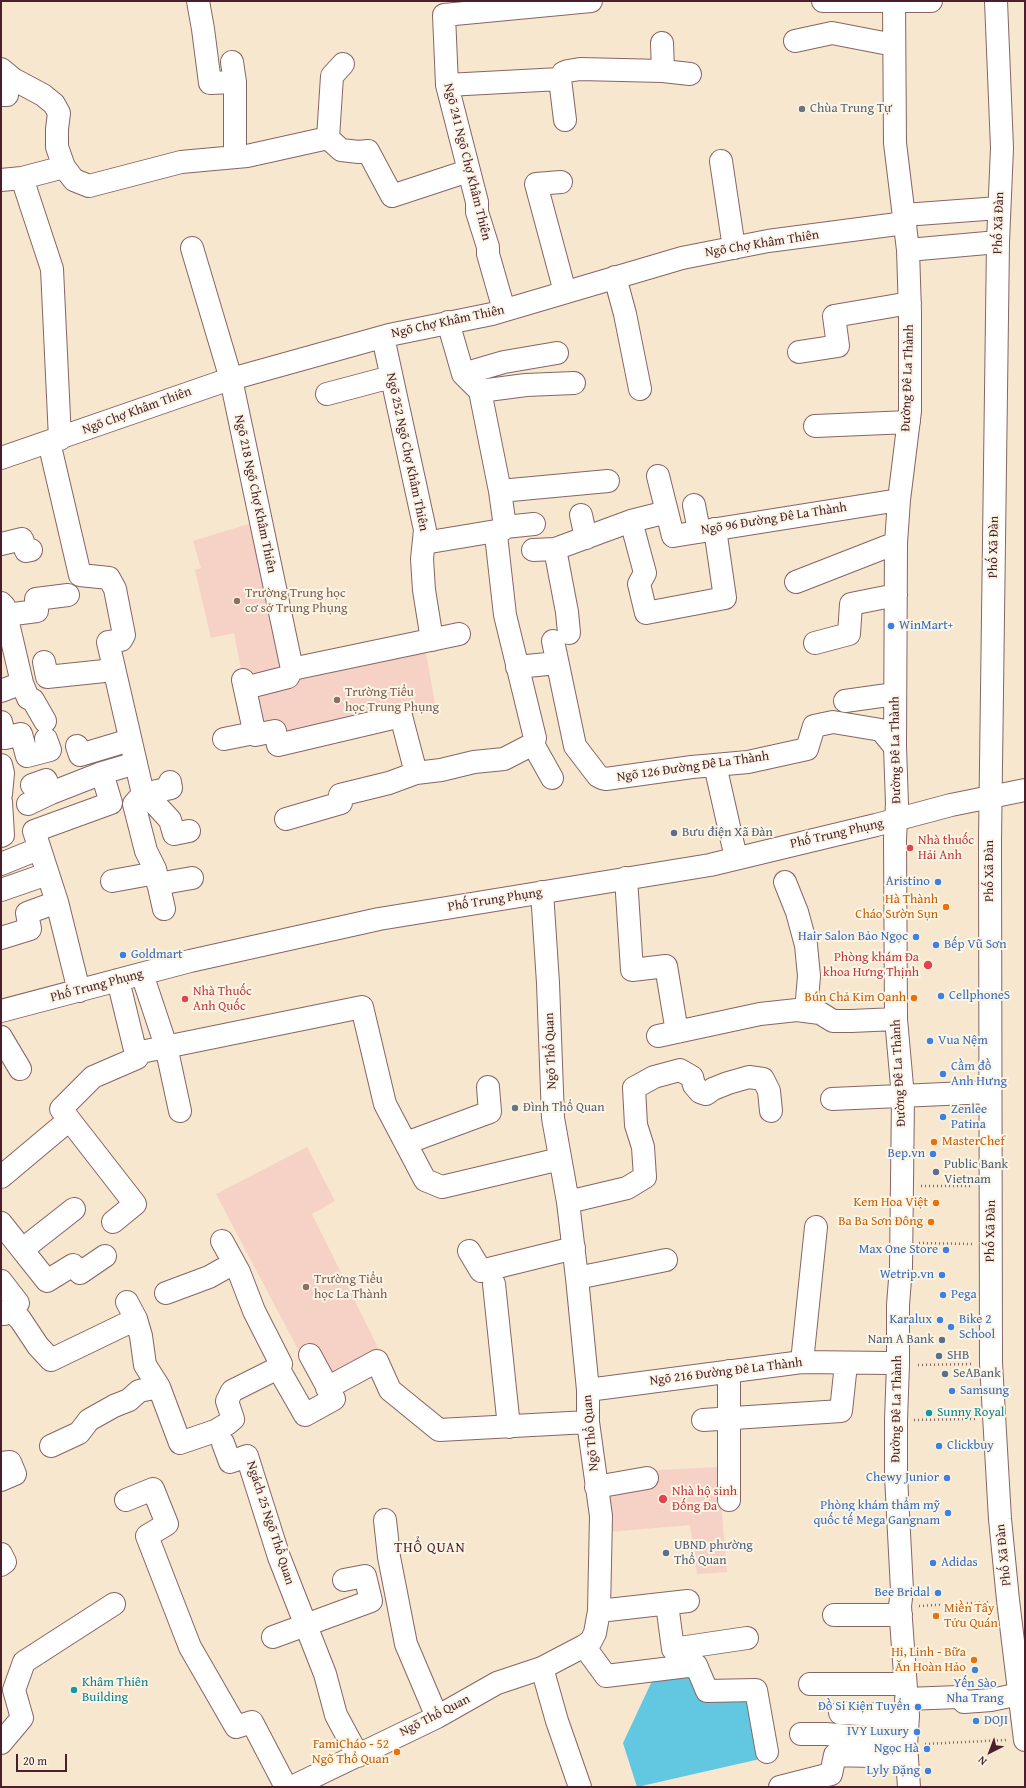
<!DOCTYPE html>
<html>
<head>
<meta charset="utf-8">
<style>
	body { margin:0 }
	#map { position:relative; width:1026px; height:1788px; overflow:hidden; background:#f6e7ce; font-family:"Gentium Book Plus",serif }
	canvas { display:block }
	.frame { position:absolute; inset:0; border:2px solid #4a1f2b; pointer-events:none }
	.north { position:absolute; left:970px; top:1732px; width:40px; height:40px; -webkit-text-stroke:3px #fcf5e5; paint-order:stroke; rotate:222deg; font-size:11px; font-weight:700; line-height:16px; text-align:center; color:#4a1f2b }
	.north::after { content:''; display:block; margin:auto; width:14px; height:18px; background:#4a1f2b; clip-path:polygon(50% 0,100% 100%,50% 72%,0 100%) }
	.scale { position:absolute; left:16px; top:1754px; width:51px; height:18px; box-sizing:border-box; border:2px solid #4a1f2b; border-top:0; padding-left:5px; font-size:12px; line-height:14px; white-space:nowrap; color:#4a1f2b; -webkit-text-stroke:3px #fcf5e5; paint-order:stroke }
</style>
</head>
<body>
<div id="map">
<canvas width="1026" height="1788"></canvas>
<div class="frame"></div>
<div class="north">N</div>
<div class="scale">20 m</div>
</div>
<script>
const g = document.querySelector('canvas').getContext('2d');
g.lineJoin = 'round';
function fillPath(path, color) { g.fillStyle = color; g.fill(path, 'evenodd'); }
const toPath = rows => new Path2D(rows.map(r => 'M' + r).join(''));
function stroke(path, color, width, dash) { g.strokeStyle = color; g.lineWidth = width; g.lineCap = dash ? 'butt' : 'round'; g.setLineDash(dash || []); g.stroke(path); }
function drawText(font, color, halo, rows, align = 'center') {
  g.font = font + ' "Gentium Book Plus",serif'; g.lineWidth = 4; g.setLineDash([]); g.textBaseline = 'middle'; g.strokeStyle = halo; g.fillStyle = color; for (const [text, x, y, turn = 0] of rows) {
    g.save(); g.translate(x, y); g.rotate((+turn || 0) * Math.PI / 180); g.textAlign = isNaN(turn) ? turn : align; if (halo) g.strokeText(text, 0, 0); g.fillText(text, 0, 0); g.restore();
  }
}
const built = toPath([
	[258,521,284,669,425,647,436,709,282,744,256,732,245,690,234,633,211,638,195,570,201,568,193,541],
	[307,1147,335,1201,312,1214,384,1360,321,1393,216,1194],
	[718,1467,727,1572,697,1574,690,1525,608,1532,602,1473]
]);
const water = toPath([
	[694,1675,752,1695,760,1759,637,1787,623,1743,652,1681]
]);
const path = toPath([
	[921,1186,972,1186],
	[919,1243,972,1244],
	[918,1365,973,1364],
	[914,1420,975,1419],
	[919,1606,990,1602],
	[925,1744,1006,1740]
]);
const minor = toPath([
	[198,1,203,29,210,83,235,82,235,157],
	[823,1,931,1],
	[894,1,895,143,908,250,910,312,910,411,899,500,896,543,895,747,897,804,895,839,896,1019,903,1097,901,1267,898,1305,898,1364,896,1420,896,1476,902,1590,900,1606,908,1716,906,1745,909,1787],
	[795,41,832,33,894,45],
	[662,43,663,71],
	[232,62,235,82],
	[343,64,332,76,328,138,341,150,359,152,368,151,392,196,468,171],
	[1,69,13,79,43,95,54,104,59,113,57,129,57,147,64,167,74,180,89,186,181,162,247,156,328,138],
	[560,79,565,120],
	[447,85,560,79,563,73,568,71,580,69,663,71,690,74],
	[1,95,7,95],
	[721,161,734,248],
	[22,178,52,269,60,439],
	[1,180,22,178,64,167],
	[561,182,536,184,565,292],
	[904,215,999,208],
	[192,248,231,379,292,669,288,677,245,688],
	[908,250,998,242],
	[615,277,625,314,640,389],
	[504,310,488,254,488,247,477,212,477,202,447,85,444,15,591,1],
	[383,337,425,530,422,559,424,590,432,640],
	[799,352,838,346,834,316,910,303],
	[463,374,504,362,557,353],
	[480,391,526,385,574,383],
	[327,394,391,377],
	[815,426,909,422],
	[49,442,80,575,109,578,115,589,124,635,121,640,108,642,143,794,134,804,146,851,155,869,164,909],
	[1,458,224,381,389,335,492,314,682,258,768,241,905,223],
	[658,476,673,536,899,500],
	[500,491,608,481],
	[694,505,699,531],
	[581,515,586,538],
	[631,521,645,573,639,584,646,613,725,598,715,529],
	[505,527,534,524],
	[424,543,502,530],
	[1,544,22,539,26,551,31,550],
	[533,550,555,549],
	[796,582,896,543],
	[1,603,4,606,22,683,1,691],
	[6,615,37,611,36,599,68,595],
	[569,633,567,612,555,549,631,521,667,512],
	[553,641,575,746,598,776,602,778,606,779,692,767,748,762,807,749,814,726,833,722,881,730,895,747],
	[815,643,849,634,851,604,896,595],
	[44,662,47,677,114,670],
	[517,667,557,663],
	[292,669,459,634],
	[243,680,255,735,275,731,278,745,401,716,416,773],
	[22,683,28,698,33,700,45,721],
	[845,701,895,694],
	[1,722,5,738,21,734,27,756,50,750,46,739],
	[224,739,254,733],
	[533,744,552,778],
	[77,746,80,755,130,740],
	[1,765,3,773,1,794],
	[715,765,736,858],
	[32,785,46,780,51,793,102,773],
	[143,794,171,788,170,782],
	[146,794,170,820,174,834,189,831],
	[1,802,3,835,1,836],
	[28,804,51,793],
	[286,819,341,803,340,795,389,783,416,773,441,770,474,762,504,759,533,744,535,738,505,615,496,535,505,527,500,491,480,391,463,374,448,322],
	[1,864,38,849],
	[626,878,632,970,666,966,677,1032],
	[112,881,156,873],
	[785,882,797,912,806,945,809,976,806,1011],
	[158,884,192,878],
	[1,890,47,874],
	[1,938,30,929,27,913,57,902],
	[142,974,166,1046,180,1111],
	[79,991,57,902,34,831,111,803,102,773,136,763],
	[1,1011,190,961,379,919,710,865,876,825,951,805,1025,790],
	[658,1036,760,1014,797,1010,820,1013,833,1021,851,1021,896,1019],
	[1,1037,20,1069],
	[136,1053,362,1007,385,1104,425,1180,442,1187,560,1159],
	[832,1099,990,1092],
	[406,1143,490,1112,488,1087],
	[1,1177,69,1120],
	[568,1202,627,1188,645,1177,643,1147,636,1125,634,1088,654,1077,680,1070,692,1077,694,1085,700,1092,706,1094,713,1089,728,1083,749,1077,763,1079,769,1091,771,1111],
	[113,1222,135,1204,61,1109,93,1077,137,1058,118,980],
	[1,1223,47,1281,73,1265,80,1273,105,1256],
	[222,1241,239,1272,254,1311,281,1364,278,1368],
	[23,1249,74,1209],
	[469,1251,481,1271,574,1248],
	[577,1278,666,1260],
	[1,1281,18,1303,4,1314],
	[494,1284,509,1427],
	[166,1293,209,1277,234,1263],
	[127,1302,136,1319,141,1336,145,1365,159,1387],
	[10,1310,20,1319,38,1346,51,1360,136,1319],
	[802,1362,816,1227],
	[729,1371,729,1500],
	[327,1388,377,1361,390,1390,439,1430,588,1422],
	[588,1390,802,1362,889,1363],
	[703,1420,841,1411,846,1364],
	[223,1443,230,1462,247,1456,279,1557,325,1674,336,1715,358,1756],
	[51,1446,79,1433,89,1420,114,1406,129,1400,139,1391,159,1387,180,1443,215,1431,227,1424,233,1419,227,1401,232,1391,278,1368,305,1415,334,1399,310,1355],
	[1,1463,10,1462,15,1474,1,1480],
	[596,1487,647,1478],
	[126,1500,153,1489,167,1524,147,1536,190,1647,236,1727,252,1722,286,1787],
	[385,1520,389,1557,406,1644,437,1717],
	[1,1554,5,1562,1,1565],
	[667,1604,673,1649,747,1638],
	[599,1611,688,1601],
	[834,1615,901,1615],
	[273,1637,371,1601,365,1576,344,1580],
	[584,1646,606,1676,696,1665,707,1691,756,1690,767,1752],
	[542,1668,557,1721,580,1787],
	[810,1684,905,1684],
	[906,1699,959,1697,964,1702,991,1700,1020,1694],
	[840,1713,908,1716],
	[801,1734,826,1734,859,1737,907,1734],
	[1,1743,22,1718,14,1690,24,1662,114,1604],
	[292,1787,437,1717,497,1683,542,1668,584,1646,591,1641,595,1633,599,1611,601,1516,588,1422,588,1390,577,1278,568,1202,553,1118,548,983,542,892],
	[780,1787,831,1774,835,1755,907,1757]
]);
const major = toPath([
	[996,1,1002,148,998,242,990,840,991,1363,1000,1519,1008,1600,1025,1740]
]);
const markers = [
	[802,109,4,"#6b7280"],
	[237,601,4,"#8d6e63"],
	[891,626,4,"#3f7fe0"],
	[337,700,4,"#8d6e63"],
	[674,833,4,"#5c6f8a"],
	[910,848,4,"#e0444e"],
	[938,882,4,"#3f7fe0"],
	[946,907,4,"#e8710a"],
	[916,937,4,"#3f7fe0"],
	[936,945,4,"#3f7fe0"],
	[123,955,4,"#3f7fe0"],
	[928,965,5,"#e0444e"],
	[941,996,4,"#3f7fe0"],
	[914,998,4,"#e8710a"],
	[185,999,4,"#e0444e"],
	[930,1041,4,"#3f7fe0"],
	[943,1074,4,"#3f7fe0"],
	[515,1108,4,"#6b7280"],
	[943,1117,4,"#3f7fe0"],
	[934,1142,4,"#e8710a"],
	[933,1154,4,"#3f7fe0"],
	[936,1172,4,"#5c6f8a"],
	[936,1203,4,"#e8710a"],
	[931,1222,4,"#e8710a"],
	[946,1250,4,"#3f7fe0"],
	[942,1275,4,"#3f7fe0"],
	[306,1287,4,"#8d6e63"],
	[943,1295,4,"#3f7fe0"],
	[940,1320,4,"#3f7fe0"],
	[951,1327,4,"#3f7fe0"],
	[942,1340,4,"#5c6f8a"],
	[939,1356,4,"#5c6f8a"],
	[945,1374,4,"#5c6f8a"],
	[952,1391,4,"#3f7fe0"],
	[929,1413,4,"#0f9aa8"],
	[939,1446,4,"#3f7fe0"],
	[947,1478,4,"#3f7fe0"],
	[663,1499,5,"#e0444e"],
	[948,1513,4,"#3f7fe0"],
	[666,1553,4,"#5c6f8a"],
	[933,1563,4,"#3f7fe0"],
	[938,1593,4,"#3f7fe0"],
	[936,1616,4,"#e8710a"],
	[974,1660,4,"#e8710a"],
	[975,1670,4,"#3f7fe0"],
	[74,1690,4,"#0f9aa8"],
	[918,1707,4,"#3f7fe0"],
	[976,1721,4,"#3f7fe0"],
	[917,1732,4,"#3f7fe0"],
	[927,1749,4,"#3f7fe0"],
	[397,1752,4,"#e8710a"],
	[928,1771,4,"#3f7fe0"]
];
const worshipNames = [
	["Chùa Trung Tự",810,109],
	["Đình Thổ Quan",523,1108]
];
const streetNames = [
	["Ngõ 241 Ngõ Chợ Khâm Thiên",467,162,76],
	["Phố Xã Đàn",999,223,-88],
	["Ngõ Chợ Khâm Thiên",762,244,-9],
	["Ngõ Chợ Khâm Thiên",448,322,-12],
	["Đường Đê La Thành",908,378,-88],
	["Ngõ Chợ Khâm Thiên",137,411,-20],
	["Ngõ 252 Ngõ Chợ Khâm Thiên",407,452,78],
	["Ngõ 218 Ngõ Chợ Khâm Thiên",255,494,78],
	["Ngõ 96 Đường Đê La Thành",774,519,-9],
	["Phố Xã Đàn",994,547,-89],
	["Đường Đê La Thành",896,750,-91],
	["Ngõ 126 Đường Đê La Thành",693,767,-8],
	["Phố Trung Phụng",837,834,-13],
	["Phố Xã Đàn",990,871,-90],
	["Phố Trung Phụng",495,900,-9],
	["Phố Trung Phụng",97,986,-15],
	["Ngõ Thổ Quan",551,1051,-92],
	["Đường Đê La Thành",899,1073,-93],
	["Phố Xã Đàn",991,1231,-89],
	["Ngõ 216 Đường Đê La Thành",726,1372,-7],
	["Đường Đê La Thành",897,1409,-89],
	["Ngõ Thổ Quan",591,1433,-95],
	["Ngách 25 Ngõ Thổ Quan",270,1523,72],
	["Phố Xã Đàn",1004,1555,-96],
	["Ngõ Thổ Quan",435,1716,-27]
];
const educationNames = [
	["Trường Trung học",245,594],
	["cơ sở Trung Phụng",245,609],
	["Trường Tiểu",345,693],
	["học Trung Phụng",345,708],
	["Trường Tiểu",314,1280],
	["học La Thành",314,1295]
];
const shopNames = [
	["WinMart+",899,626],
	["Aristino",930,882,"right"],
	["Hair Salon Bảo Ngọc",908,937,"right"],
	["Bếp Vũ Sơn",944,945],
	["Goldmart",131,955],
	["CellphoneS",949,996],
	["Vua Nệm",938,1041],
	["Cầm đồ",951,1067],
	["Anh Hưng",951,1082],
	["Zenlee",951,1110],
	["Patina",951,1125],
	["Bep.vn",925,1154,"right"],
	["Max One Store",938,1250,"right"],
	["Wetrip.vn",934,1275,"right"],
	["Pega",951,1295],
	["Karalux",932,1320,"right"],
	["Bike 2",959,1320],
	["School",959,1335],
	["Samsung",960,1391],
	["Clickbuy",947,1446],
	["Chewy Junior",939,1478,"right"],
	["Phòng khám thẩm mỹ",940,1506,"right"],
	["quốc tế Mega Gangnam",940,1521,"right"],
	["Adidas",941,1563],
	["Bee Bridal",930,1593,"right"],
	["Yến Sào",975,1684,"center"],
	["Nha Trang",975,1699,"center"],
	["Đồ Si Kiện Tuyển",910,1707,"right"],
	["DOJI",984,1721],
	["IVY Luxury",909,1732,"right"],
	["Ngọc Hà",919,1749,"right"],
	["Lyly Đặng",920,1771,"right"]
];
const serviceNames = [
	["Bưu điện Xã Đàn",682,833],
	["Public Bank",944,1165],
	["Vietnam",944,1180],
	["Nam A Bank",934,1340,"right"],
	["SHB",947,1356],
	["SeABank",953,1374],
	["UBND phường",674,1546],
	["Thổ Quan",674,1561]
];
const healthNames = [
	["Nhà thuốc",918,841],
	["Hải Anh",918,856],
	["Phòng khám Đa",919,958,"right"],
	["khoa Hưng Thịnh",919,973,"right"],
	["Nhà Thuốc",193,992],
	["Anh Quốc",193,1007],
	["Nhà hộ sinh",672,1492],
	["Đống Đa",672,1507]
];
const foodNames = [
	["Hà Thành",938,900],
	["Cháo Sườn Sụn",938,915],
	["Bún Chả Kim Oanh",906,998],
	["MasterChef",942,1142,"left"],
	["Kem Hoa Việt",928,1203],
	["Ba Ba Sơn Đông",923,1222],
	["Miền Tây",944,1609,"left"],
	["Tửu Quán",944,1624,"left"],
	["Hi, Linh - Bữa",966,1653],
	["Ăn Hoàn Hảo",966,1668],
	["FamiCháo - 52",389,1745],
	["Ngõ Thổ Quan",389,1760]
];
const cultureNames = [
	["Sunny Royal",937,1413],
	["Khâm Thiên",82,1683],
	["Building",82,1698]
];
const neighbourhoodNames = [
	["THỔ QUAN",430,1548]
];
fillPath(built, '#f6d1c6');
fillPath(water, '#62c7e0');
stroke(minor, '#866564', 24);
stroke(major, '#866564', 24);
stroke(path, '#866564', 2.5, [1, 3]);
stroke(minor, '#fff', 22);
stroke(major, '#fff', 22);
for (const [x, y, r, color] of markers) { const dot = new Path2D(); dot.arc(x, y, r, 0, 2 * Math.PI); g.fillStyle = color; g.fill(dot); stroke(dot, '#fcf5e5', 1.5); }
drawText('13px', '#5b616d', '#fcf5e5', worshipNames, 'left');
drawText('13px', '#4a1f2b', '#fcf5e5', streetNames);
drawText('13px', '#785e54', '#fcf5e5', educationNames, 'left');
drawText('13px', '#366cbe', '#fcf5e5', shopNames, 'left');
drawText('13px', '#4e5e75', '#fcf5e5', serviceNames, 'left');
drawText('13px', '#be3a42', '#fcf5e5', healthNames, 'left');
drawText('13px', '#c56008', '#fcf5e5', foodNames, 'right');
drawText('13px', '#0d838f', '#fcf5e5', cultureNames, 'left');
g.letterSpacing = '1px';
drawText('14px', '#4a1f2b', '#fcf5e5', neighbourhoodNames);
g.letterSpacing = '0px';
</script>
</body>
</html>
